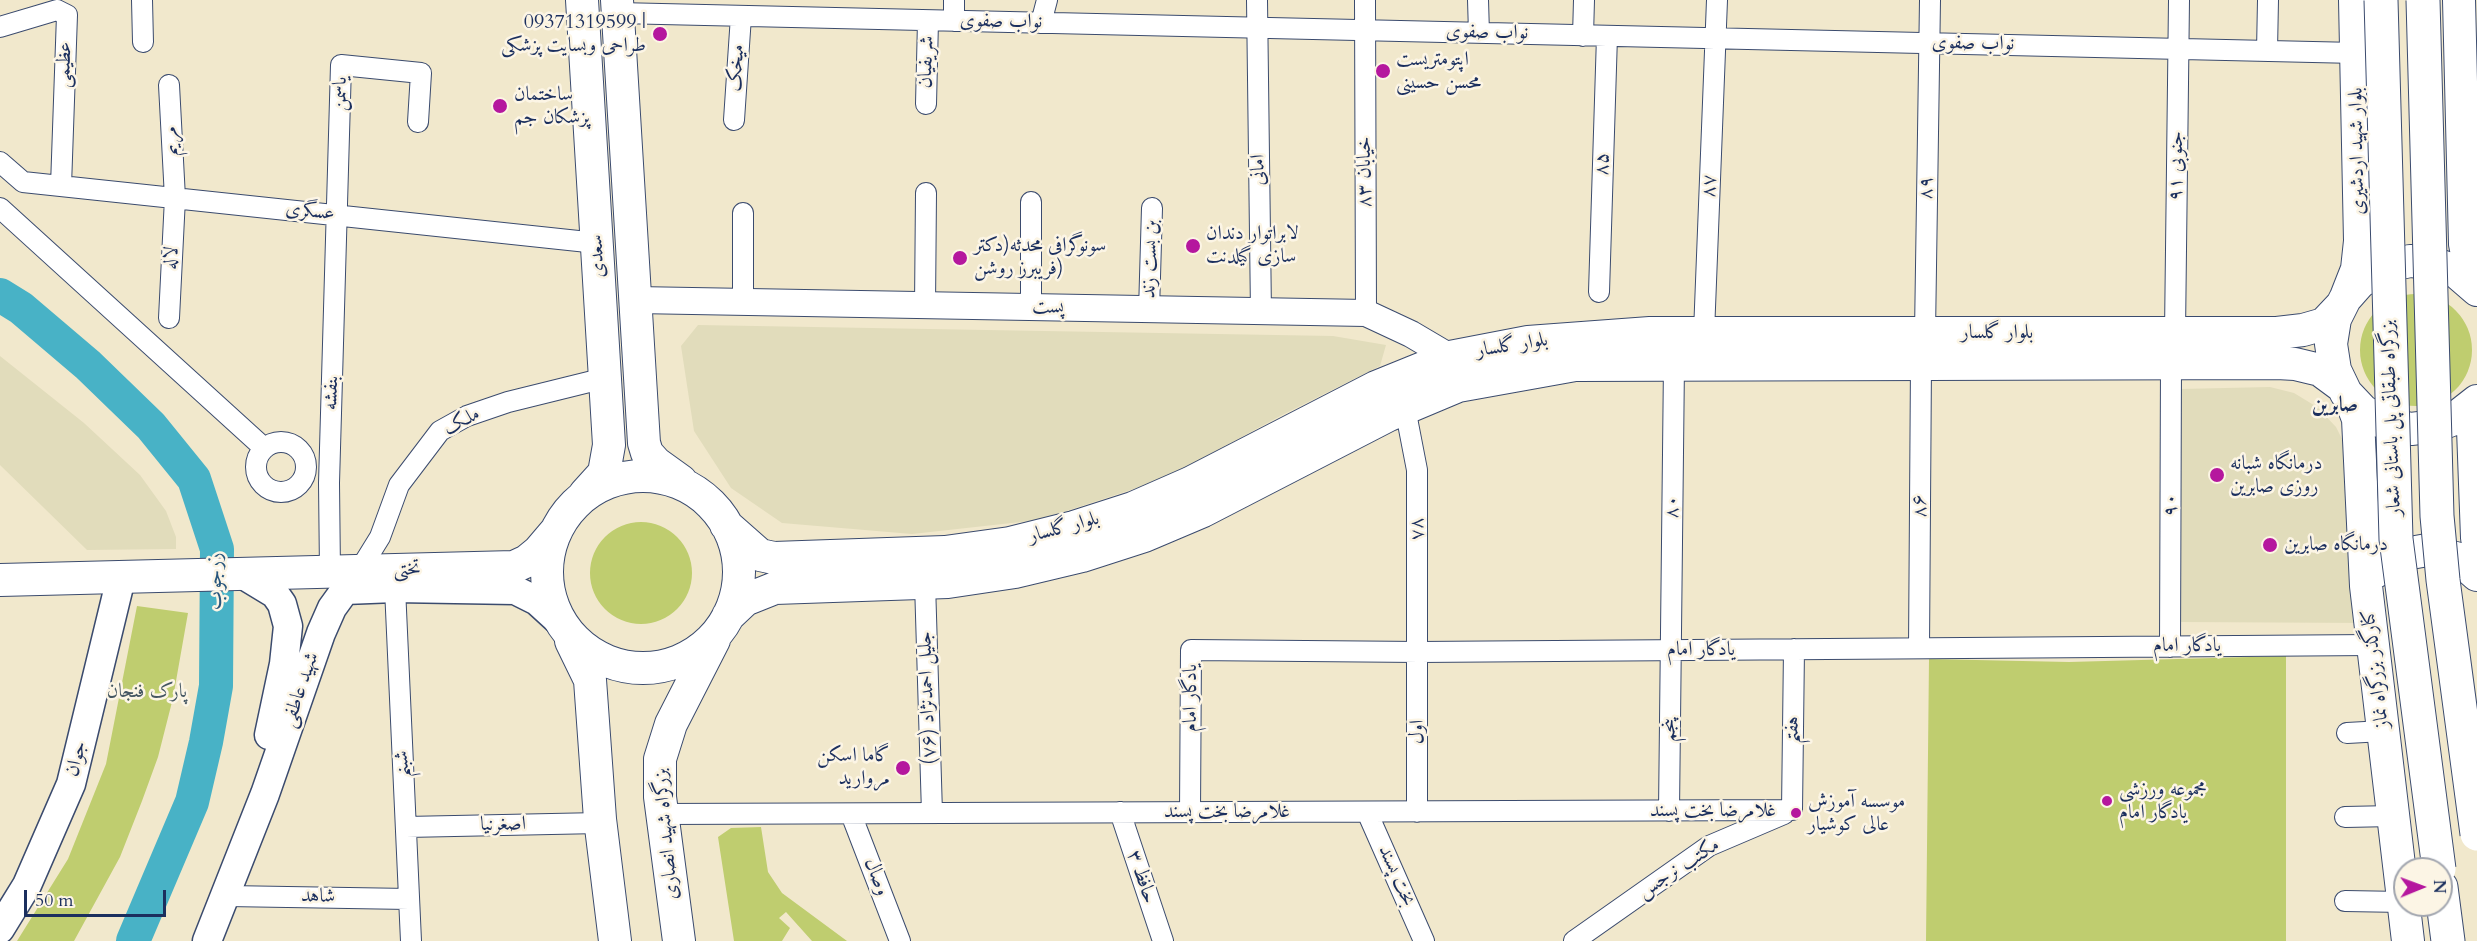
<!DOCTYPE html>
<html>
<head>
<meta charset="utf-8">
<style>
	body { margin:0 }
	#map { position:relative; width:2477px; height:941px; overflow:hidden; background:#f1e8cc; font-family:Cardo,serif }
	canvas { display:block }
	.north { position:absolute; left:2393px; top:857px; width:60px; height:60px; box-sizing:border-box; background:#fcf5e5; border:2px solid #a2a6af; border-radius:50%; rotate:89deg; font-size:16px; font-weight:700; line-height:24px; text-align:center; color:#1b2f5e }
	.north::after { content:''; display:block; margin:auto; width:21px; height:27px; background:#b5179e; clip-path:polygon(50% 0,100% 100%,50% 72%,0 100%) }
	.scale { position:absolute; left:24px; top:890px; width:142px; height:27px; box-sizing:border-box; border:3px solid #1b2f5e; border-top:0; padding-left:8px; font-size:18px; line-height:21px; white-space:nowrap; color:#1b2f5e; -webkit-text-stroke:4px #fcf5e5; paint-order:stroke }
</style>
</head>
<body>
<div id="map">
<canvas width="2477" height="941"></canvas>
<div class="north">N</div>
<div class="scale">50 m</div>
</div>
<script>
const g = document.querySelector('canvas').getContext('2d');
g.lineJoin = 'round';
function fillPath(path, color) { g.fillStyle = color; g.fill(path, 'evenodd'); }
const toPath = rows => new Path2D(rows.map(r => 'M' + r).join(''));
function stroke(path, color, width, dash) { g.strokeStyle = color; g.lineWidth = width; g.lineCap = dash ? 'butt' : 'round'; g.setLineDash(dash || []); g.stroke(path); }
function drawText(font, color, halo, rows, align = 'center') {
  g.font = font + ' Cardo,Amiri,serif'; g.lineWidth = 5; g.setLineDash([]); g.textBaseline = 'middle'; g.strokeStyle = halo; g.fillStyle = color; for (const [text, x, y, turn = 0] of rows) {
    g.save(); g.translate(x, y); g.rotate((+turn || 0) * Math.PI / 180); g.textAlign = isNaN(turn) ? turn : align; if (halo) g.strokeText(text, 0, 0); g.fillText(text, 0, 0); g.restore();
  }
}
const built = toPath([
	[698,325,1333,336,1386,345,1380,366,1282,415,1164,479,1039,520,912,534,782,523,731,488,694,431,681,346],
	[0,356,84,423,140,475,166,511,176,537,176,549,87,550,0,465],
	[2270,387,2294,393,2317,407,2336,427,2349,453,2368,623,2180,622,2180,389]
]);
const green = toPath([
	'2360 350a56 56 0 1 1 112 0a56 56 0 1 1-112 0Z',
	'590 573a51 51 0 1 1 102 0a51 51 0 1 1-102 0Z',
	[137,606,188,613,173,698,158,757,142,801,120,857,74,941,17,941,68,859,106,764],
	[2286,656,2286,941,1926,941,1929,659,2069,662],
	[761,827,768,872,782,893,847,941,812,941,786,912,779,918,790,928,782,941,734,941,718,837,731,828]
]);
const river = toPath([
	[0,295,21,308,88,365,151,426,194,479,217,549,216,686,206,742,192,802,133,941]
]);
const minor = toPath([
	[142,0,143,42],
	[954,0,954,21],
	[1257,0,1261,313],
	[1365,0,1366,313],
	[1478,0,1479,33],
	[618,13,2356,53],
	[1041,23,1047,0],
	[0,27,57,10,67,15,61,186],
	[1583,36,1584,0],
	[2267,51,2268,0],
	[926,104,928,21],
	[734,120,741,16],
	[0,162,23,182,597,243],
	[0,208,264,448],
	[1599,292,1607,36],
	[743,302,743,213],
	[925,306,926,193],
	[1031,308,1031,202],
	[1149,311,1152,208],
	[169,318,175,198,169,85],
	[1704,333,1717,0],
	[1925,333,1930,0],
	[2175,333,2179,0],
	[1405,408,1417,470,1417,812],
	'256 467a25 25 0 1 1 50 0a25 25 0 1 1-50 0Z',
	[359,571,380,537,399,485,440,431,467,416,508,402,605,378],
	[330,572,329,483,341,65,421,73,418,122],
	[925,583,932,813],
	[395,588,411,941],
	[2170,647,2171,363],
	[1919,648,1921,363],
	[2347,733,2383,731],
	[1792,810,1794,649],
	[1669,811,1674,363],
	[1120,812,1163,941],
	[1190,812,1191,650,1419,652,2373,645],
	[1367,812,1424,941],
	[662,814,1792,810],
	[851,814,900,941],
	[2345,817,2393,816],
	[406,827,600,823],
	[227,896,409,899],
	[2345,901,2403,902],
	[1574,941,1709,846,1784,814]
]);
const tertiary = toPath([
	[636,300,1366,313,1411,334,1450,357]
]);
const secondary = toPath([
	[242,574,275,594,282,604,288,626,284,664,269,735],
	[0,929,27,885,71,784,121,578],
	[207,941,265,794,321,633,332,608,345,590,395,588,515,590,537,601,560,622]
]);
const primary = toPath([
	[582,0,609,445,604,473,585,494],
	[617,0,644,443,647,453,656,463,681,481],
	[2459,0,2465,244,2473,285],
	[2477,290,2455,271,2433,263,2410,261,2387,266,2360,282,2345,299,2335,319,2331,344,2335,370,2346,393,2363,411,2386,424,2411,429,2436,426,2454,419,2477,401],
	[2346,297,2357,269,2360,241,2355,0],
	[2350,398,2358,419,2366,586,2408,941],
	[2477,406,2473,429,2477,538],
	'547 572a96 96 0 1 1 192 0a96 96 0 1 1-192 0Z',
	[726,525,760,555,774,558,945,552,1010,543,1074,527,1133,508,1190,483,1376,387,1450,357,1528,342,1650,333,2277,333,2303,330,2324,324,2341,306],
	[2377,571,2400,555,2427,550,2459,559,2477,575],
	[0,580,514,567,527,561,538,552,555,532],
	[728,616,745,600,775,588,948,582,1015,572,1082,556,1144,536,1203,511,1389,415,1458,386,1575,365,2277,363,2295,364,2320,370,2343,387],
	[571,641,590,680,600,819,615,941],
	[679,941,660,797,660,759,671,724,714,640]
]);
const trunk = toPath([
	[2441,887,2448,941]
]);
const trunkBridge = toPath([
	[2381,0,2396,539,2439,869],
	[2423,0,2437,516,2443,580,2477,834]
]);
const markers = [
	[660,34,8,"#b5179e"],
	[1383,71,8,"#b5179e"],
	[500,106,8,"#b5179e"],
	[1193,246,8,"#b5179e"],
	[960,258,8,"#b5179e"],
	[2217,475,8,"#b5179e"],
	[2270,545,8,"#b5179e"],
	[903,768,8,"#b5179e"],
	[2107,801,6,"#b5179e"],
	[1796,813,6,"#b5179e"]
];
const streetNames = [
	["نواب صفوی",1001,22,1],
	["نواب صفوی",1487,33,1],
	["نواب صفوی",1973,44,1],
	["شریفیان",927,62,-88],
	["عظیمی",65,65,-88],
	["میخک",737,68,-86],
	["یاسمن",341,94,-89],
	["مریم",172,141,-93],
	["بلوار شهید اردشیری",2358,151,-91],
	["۸۵",1603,164,-88],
	["۹۱ جنوبی",2177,166,-89],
	["امانی",1259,170,-91],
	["خیابان ۸۳",1365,172,-90],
	["۸۷",1710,186,-88],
	["۸۹",1927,188,-89],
	["عسگری",310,212,6],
	["سعدی",598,256,-93],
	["لاله",172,258,-87],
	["بن بست زند",1151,259,-88],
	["پست",1048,308,1],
	["بلوار گلسار",1997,333],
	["بلوار گلسار",1512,346,-9],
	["بنفشه",332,393,-88],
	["بزرگراه طبقاتی پل باستانی شعار",2392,418,-92],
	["ملک",462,422,-28],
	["۹۰",2171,505,-90],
	["۸۶",1920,506,-90],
	["۸۰",1673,507,-89],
	["بلوار گلسار",1064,528,-15],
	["۷۸",1418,529,-91],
	["تختی",407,570,-1],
	["یادگار امام",2187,646],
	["یادگار امام",1701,650],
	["کنارگذر بزرگراه نماز",2376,669,-97],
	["شهید عاطفی",301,690,-71],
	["جلیل احمدنژاد (۷۶)",928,698,-92],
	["یادگار امام",1191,698,-90],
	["پنجم",1670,730,-89],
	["هفتم",1793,730,-89],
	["اول",1418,732,-89],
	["جوان",77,759,-75],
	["شبنم",403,764,-93],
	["غلامرضا بخت پسند",1713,811],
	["غلامرضا بخت پسند",1227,812],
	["اصغرنیا",503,825,-1],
	["بزرگراه شهید انصاری",667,834,-95],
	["مکتب نرجس",1679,869,-33],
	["بخت پسند",1396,876,66],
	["وصال",876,877,69],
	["حافظ ۳",1141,877,71],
	["شاهد",318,897,1]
];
const poiNames = [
	["09371319599 |",646,23,"right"],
	["طراحی وبسایت پزشکی",646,46,"right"],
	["اپتومتریست",1396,60],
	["محسن حسینی",1396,83],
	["ساختمان",514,95],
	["پزشکان جم",514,118],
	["لابراتوار دندان",1206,234],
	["سازی گیلدنت",1206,257],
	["سونوگرافی محدثه(دکتر",974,246],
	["فریبرز روشن)",974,269],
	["درمانگاه شبانه",2230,464],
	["روزی صابرین",2230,487],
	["درمانگاه صابرین",2284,545],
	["گاما اسکن",890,756,"right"],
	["مروارید",890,779,"right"],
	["مجموعه ورزشی",2119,790],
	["یادگار امام",2119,813],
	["موسسه آموزش",1808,802],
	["عالی کوشیار",1808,825]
];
const parkNames = [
	["پارک فنجان",147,692]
];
const neighbourhoodNames = [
	["صابرین",2335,406]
];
const waterNames = [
	["زرجوب",216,581,-91]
];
fillPath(built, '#e1dcbb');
fillPath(green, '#bfcd6f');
stroke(river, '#48b2c6', 34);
stroke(minor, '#3b4b6e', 22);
stroke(tertiary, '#3b4b6e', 28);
stroke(secondary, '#3b4b6e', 31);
stroke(primary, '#3b4b6e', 34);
stroke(trunk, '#3b4b6e', 35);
stroke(minor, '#fff', 20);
stroke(tertiary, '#fff', 26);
stroke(secondary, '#fff', 28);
stroke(primary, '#fff', 32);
stroke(trunk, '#fff', 33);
stroke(trunkBridge, '#3b4b6e', 35, []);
stroke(trunkBridge, '#fff', 33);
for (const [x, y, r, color] of markers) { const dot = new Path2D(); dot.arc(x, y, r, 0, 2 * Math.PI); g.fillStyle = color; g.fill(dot); stroke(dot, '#fcf5e5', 2); }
drawText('20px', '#1b2f5e', '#fcf5e5', streetNames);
drawText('20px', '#1b2f5e', '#fcf5e5', poiNames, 'left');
drawText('20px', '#445662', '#fcf5e5', parkNames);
drawText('bold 21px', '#1b2f5e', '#fcf5e5', neighbourhoodNames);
drawText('italic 21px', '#28567d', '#fcf5e5', waterNames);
</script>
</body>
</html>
